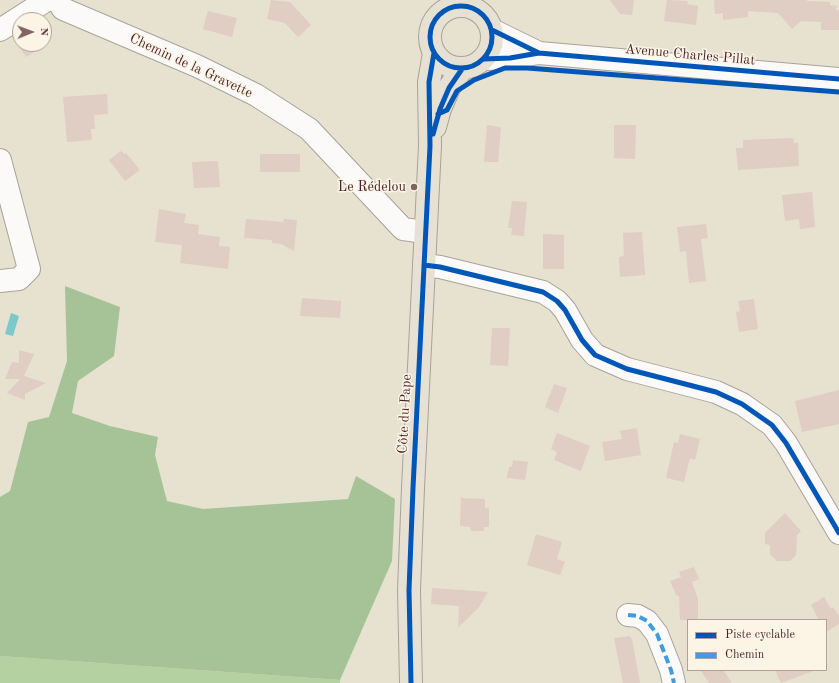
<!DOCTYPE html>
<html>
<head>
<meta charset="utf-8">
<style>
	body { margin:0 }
	#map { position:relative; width:839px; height:683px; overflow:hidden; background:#e7e1d0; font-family:"Old Standard TT",serif }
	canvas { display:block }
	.legend { position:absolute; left:687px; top:619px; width:140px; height:52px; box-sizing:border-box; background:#fcf5e5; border:1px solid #b59f9b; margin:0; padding:5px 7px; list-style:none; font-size:12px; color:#4a1f2b }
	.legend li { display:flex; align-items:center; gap:8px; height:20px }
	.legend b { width:20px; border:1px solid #b59f9b }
	.north { position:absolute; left:12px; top:12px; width:40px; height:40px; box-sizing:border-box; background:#fcf5e5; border:1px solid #b59f9b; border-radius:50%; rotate:89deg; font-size:11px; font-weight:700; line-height:16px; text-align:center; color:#4a1f2b }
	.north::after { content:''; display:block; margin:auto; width:14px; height:18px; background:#816365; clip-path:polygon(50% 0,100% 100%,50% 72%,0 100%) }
</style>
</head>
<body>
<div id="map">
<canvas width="839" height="683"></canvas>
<ul class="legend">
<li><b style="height:5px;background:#0057b8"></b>Piste cyclable</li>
<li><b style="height:5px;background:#409be1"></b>Chemin</li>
</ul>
<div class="north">N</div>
</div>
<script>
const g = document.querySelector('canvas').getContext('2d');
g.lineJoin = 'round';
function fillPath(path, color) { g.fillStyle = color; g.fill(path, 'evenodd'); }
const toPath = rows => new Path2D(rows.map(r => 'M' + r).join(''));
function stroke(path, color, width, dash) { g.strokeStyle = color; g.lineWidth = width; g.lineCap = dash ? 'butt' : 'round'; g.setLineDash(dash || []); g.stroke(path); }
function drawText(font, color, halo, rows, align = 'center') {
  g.font = font + ' "Old Standard TT",serif'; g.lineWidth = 3; g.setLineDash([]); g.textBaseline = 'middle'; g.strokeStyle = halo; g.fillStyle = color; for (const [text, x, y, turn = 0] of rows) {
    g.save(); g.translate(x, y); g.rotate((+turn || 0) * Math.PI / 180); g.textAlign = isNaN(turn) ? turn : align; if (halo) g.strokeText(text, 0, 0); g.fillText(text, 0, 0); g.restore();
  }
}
const green = toPath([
	[0,656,340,680,340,683,0,683]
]);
const forest = toPath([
	[65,286,120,307,114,356,78,381,72,413,110,426,158,437,155,455,167,501,203,509,348,499,356,476,395,499,392,561,340,680,0,656,0,497,10,491,28,422,49,417,67,361]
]);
const water = toPath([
	[11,313,19,316,13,336,5,334]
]);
const building = toPath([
	[271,0,290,2,311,25,298,37,285,23,267,19],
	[610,0,634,0,632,15,620,14],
	[667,0,688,1,687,4,698,6,696,25,664,21],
	[714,0,807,0,807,1,830,2,830,5,837,6,836,10,839,10,839,30,821,30,821,22,801,21,792,29,778,13,748,11,748,17,723,20,723,13,715,14],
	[208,11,237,18,232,37,203,29],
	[17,44,47,44,26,57],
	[107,94,108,114,94,115,95,129,91,129,92,140,67,142,63,97],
	[487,125,501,127,498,162,484,162],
	[614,125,636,125,635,159,614,158],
	[793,138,794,143,798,143,799,166,738,170,736,148,743,148,743,140],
	[121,151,124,154,126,153,140,170,125,181,109,160],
	[260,154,300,154,300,172,260,172],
	[218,161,220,187,194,188,192,162],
	[812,192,815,227,800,229,799,219,785,221,782,195],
	[512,201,527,202,524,236,511,235,512,228,508,228],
	[159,209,186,214,184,223,199,225,198,234,220,237,219,246,230,247,228,269,180,263,182,245,155,242],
	[246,219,283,222,284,219,297,220,294,251,281,244,272,243,272,240,244,238],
	[706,224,708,238,701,239,706,281,689,283,686,251,680,252,677,227],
	[642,232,645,275,620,277,619,257,624,256,623,233],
	[543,234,564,235,564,269,543,269],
	[302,298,341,301,340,318,300,316],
	[754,299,758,329,739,332,736,312,740,311,738,301],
	[492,328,510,328,508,366,490,365],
	[19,350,34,354,24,376,46,383,25,394,25,400,7,393,20,379,5,379,12,362,19,363],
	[554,384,567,388,558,413,545,407],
	[839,390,839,424,802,432,795,401],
	[637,428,641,455,605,461,602,442,622,439,620,431],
	[557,433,590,446,581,471,554,460,557,452,551,449],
	[680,434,700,439,695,460,690,458,684,482,666,478,674,442,678,443],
	[513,460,528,462,525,480,507,478,509,467,512,467],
	[461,498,485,499,485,508,489,508,489,527,484,527,484,531,471,531,470,527,460,526],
	[785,513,801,531,797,535,796,555,790,561,777,561,770,554,770,545,765,544,765,533],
	[536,534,562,542,557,559,565,562,560,575,527,565],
	[694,567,699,579,692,582,698,599,698,620,680,620,679,596,676,595,670,581,681,577,679,572],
	[432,588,488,592,479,607,458,628,459,606,431,604],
	[824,597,831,609,833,607,839,616,839,624,826,632,826,620,819,620,811,605],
	[630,636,632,639,640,683,623,683,614,638],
	[700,670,723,670,732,683,709,683],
	[775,670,816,670,781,683]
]);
const minor = toPath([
	[57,0,63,9,197,66,256,95,309,129,403,229,425,232],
	[0,30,47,0],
	[492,30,539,53],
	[484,59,510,58,539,53,839,79],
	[0,160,29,269,19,279,0,281],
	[424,265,440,267,543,292,557,301,565,310,582,340,595,355,627,369,716,392,742,404,772,425,786,443,839,533],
	[628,615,638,616,647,621,657,634,671,670,674,683]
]);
const major = toPath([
	'430 37a31 31 0 1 1 62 0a31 31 0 1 1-62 0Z',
	[435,127,440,109,449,88,462,69],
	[411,683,409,590,413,488,430,146,429,82,434,53]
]);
const quiet = toPath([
	[628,615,638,616,647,621,657,634,671,670,674,683]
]);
const cycleway = toPath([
	'430 37a31 31 0 1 1 62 0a31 31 0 1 1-62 0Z',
	[492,30,539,53],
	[484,59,510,58,539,53,839,79],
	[438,114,447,110,457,91,474,80,505,68,527,68,839,92],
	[433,134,440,109,449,88,462,69],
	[424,265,440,267,543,292,557,301,565,310,582,340,595,355,627,369,716,392,742,404,772,425,786,443,839,533],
	[411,683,409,590,413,488,430,146,429,82,434,53]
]);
const markers = [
	[414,187,4,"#816365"]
];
const streetNames = [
	["Avenue Charles Pillat",690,55,5],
	["Chemin de la Gravette",191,66,25],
	["Côte du Pape",405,414,-87]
];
const poiNames = [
	["Le Rédelou",406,187]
];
fillPath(green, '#b4d2a1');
fillPath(forest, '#a6c398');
fillPath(water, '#7dc8cb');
fillPath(building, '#e0cdc4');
stroke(minor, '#aaa29a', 24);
stroke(major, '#aaa29a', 24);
stroke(minor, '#fbfaf8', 22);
stroke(major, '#e6e1d3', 22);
stroke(quiet, '#409be1', 4, [8, 4]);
stroke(cycleway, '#0057b8', 5);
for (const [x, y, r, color] of markers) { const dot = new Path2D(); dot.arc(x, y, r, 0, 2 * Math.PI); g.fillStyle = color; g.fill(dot); stroke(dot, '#fcf5e5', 1.5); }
drawText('14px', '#4a1f2b', '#fcf5e5', streetNames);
drawText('14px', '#4a1f2b', '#fcf5e5', poiNames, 'right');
</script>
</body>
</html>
